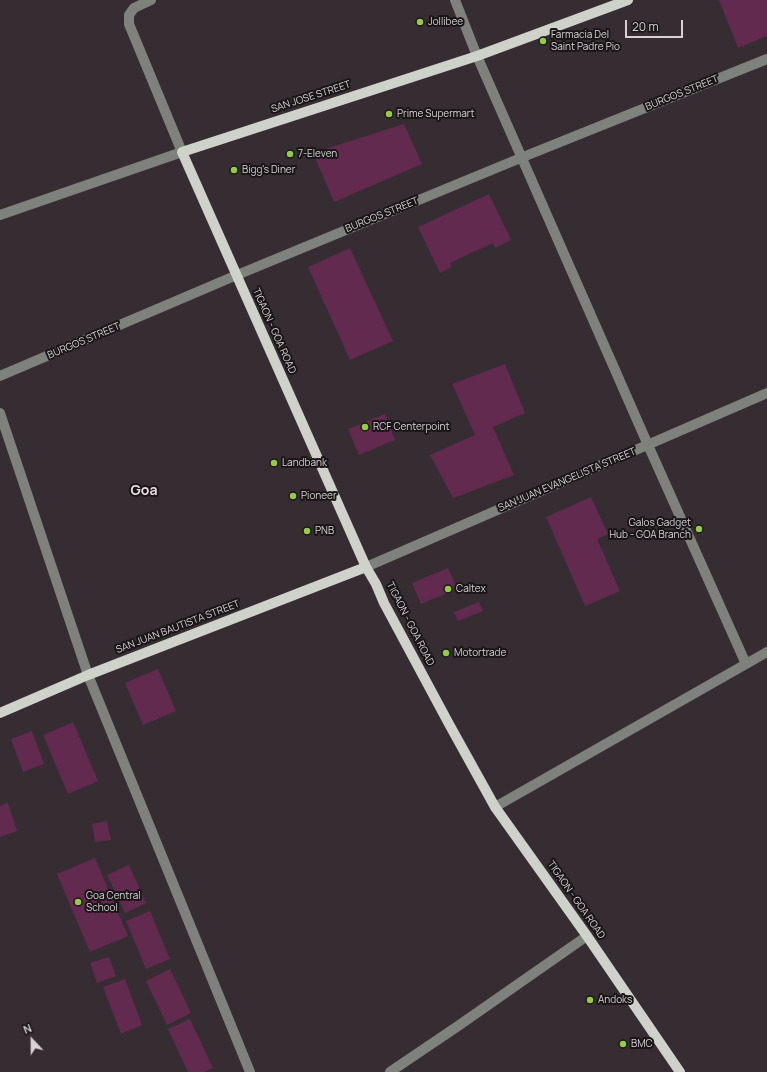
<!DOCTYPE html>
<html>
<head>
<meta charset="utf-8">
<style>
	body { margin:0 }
	#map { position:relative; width:767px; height:1072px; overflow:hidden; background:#352d31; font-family:Manrope,sans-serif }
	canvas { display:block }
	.north { position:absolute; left:12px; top:1020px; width:40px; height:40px; -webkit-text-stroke:3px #1a1618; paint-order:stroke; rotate:338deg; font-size:11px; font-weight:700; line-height:16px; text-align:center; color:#d6d1d4 }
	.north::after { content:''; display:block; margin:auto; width:14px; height:18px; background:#d6d1d4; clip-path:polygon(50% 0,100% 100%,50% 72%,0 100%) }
	.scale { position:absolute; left:625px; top:20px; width:58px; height:18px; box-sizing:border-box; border:2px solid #d6d1d4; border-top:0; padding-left:5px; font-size:12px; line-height:14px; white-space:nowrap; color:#d6d1d4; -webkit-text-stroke:3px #1a1618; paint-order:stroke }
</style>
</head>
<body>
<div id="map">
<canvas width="767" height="1072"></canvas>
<div class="north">N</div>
<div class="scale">20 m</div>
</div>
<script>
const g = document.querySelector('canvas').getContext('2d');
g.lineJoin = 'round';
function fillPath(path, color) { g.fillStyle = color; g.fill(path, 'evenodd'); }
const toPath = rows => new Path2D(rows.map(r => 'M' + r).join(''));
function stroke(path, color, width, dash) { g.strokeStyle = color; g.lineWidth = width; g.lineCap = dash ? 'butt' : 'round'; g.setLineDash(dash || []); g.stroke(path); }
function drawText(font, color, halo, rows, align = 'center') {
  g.font = font + ' Manrope,sans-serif'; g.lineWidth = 4; g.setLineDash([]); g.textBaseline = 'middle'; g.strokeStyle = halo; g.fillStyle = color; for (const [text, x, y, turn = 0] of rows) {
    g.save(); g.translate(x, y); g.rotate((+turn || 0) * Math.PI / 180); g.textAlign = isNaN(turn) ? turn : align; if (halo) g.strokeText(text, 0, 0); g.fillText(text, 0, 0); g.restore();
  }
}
const building = toPath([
	[719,0,767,0,767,36,738,48],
	[404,124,422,164,334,202,313,153],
	[489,194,511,240,495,248,493,243,450,263,452,267,440,273,418,227],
	[350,248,393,341,350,360,308,267],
	[505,364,525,413,493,427,514,475,453,498,430,455,475,435,452,384],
	[385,414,395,440,359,455,348,429],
	[591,497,608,534,597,539,620,591,585,606,546,517],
	[448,568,457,589,421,604,412,583],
	[479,602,483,611,458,621,454,612],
	[158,669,176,711,143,725,125,683],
	[73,722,98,781,68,794,43,735],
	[32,731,44,764,23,772,11,739],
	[8,803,17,831,0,837,0,806],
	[107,821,111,840,95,842,92,824],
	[95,858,128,936,90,952,57,874],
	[129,865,146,903,125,913,107,875],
	[150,911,170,959,146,969,126,921],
	[109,957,116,976,97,983,90,963],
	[170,969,191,1013,167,1025,146,981],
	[125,979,142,1025,121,1034,103,987],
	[190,1019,213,1068,204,1072,188,1072,168,1029]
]);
const minor = toPath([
	[455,0,477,56,648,445,746,664],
	[0,215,182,152,129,24,129,15,134,8,151,0],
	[0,376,237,275,523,157,767,59],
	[0,413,88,675,250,1072],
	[366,567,767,393],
	[495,807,767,652],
	[390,1072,458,1026,587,936]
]);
const major = toPath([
	[628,0,477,56,182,152,366,567,376,584,384,603,449,724,495,807,587,936,680,1072],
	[0,713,88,675,366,567]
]);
const markers = [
	[420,22,4,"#93cc3d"],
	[543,41,4,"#93cc3d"],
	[389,114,4,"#93cc3d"],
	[290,154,4,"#93cc3d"],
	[234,170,4,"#93cc3d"],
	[365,427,4,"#93cc3d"],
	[274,463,4,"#93cc3d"],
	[293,496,4,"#93cc3d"],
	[699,529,4,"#93cc3d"],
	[307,531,4,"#93cc3d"],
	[448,589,4,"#93cc3d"],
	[446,653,4,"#93cc3d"],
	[78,902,4,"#93cc3d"],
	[590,1000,4,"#93cc3d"],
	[623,1044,4,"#93cc3d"]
];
const poiNames = [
	["Jollibee",428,22],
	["Farmacia Del",551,35],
	["Saint Padre Pio",551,47],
	["Prime Supermart",397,114],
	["7-Eleven",298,154],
	["Bigg's Diner",242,170],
	["RCF Centerpoint",373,427],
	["Landbank",282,463],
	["Pioneer",301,496],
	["Galos Gadget",691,523,"right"],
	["Hub - GOA Branch",691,535,"right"],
	["PNB",315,531],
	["Caltex",456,589],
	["Motortrade",454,653],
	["Goa Central",86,896],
	["School",86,908],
	["Andoks",598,1000],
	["BMC",631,1044]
];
const streetNames = [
	["BURGOS STREET",682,93,-22],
	["SAN JOSE STREET",311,97,-18],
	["BURGOS STREET",382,215,-22],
	["TIGAON - GOA ROAD",274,331,66],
	["BURGOS STREET",84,341,-23],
	["SAN JUAN EVANGELISTA STREET",567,480,-23],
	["TIGAON - GOA ROAD",410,624,63],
	["SAN JUAN BAUTISTA STREET",178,627,-21],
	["TIGAON - GOA ROAD",576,900,55]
];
const districtNames = [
	["Goa",144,491]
];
fillPath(building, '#622a4f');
stroke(minor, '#7f817d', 10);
stroke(major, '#ced2ca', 10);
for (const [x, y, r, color] of markers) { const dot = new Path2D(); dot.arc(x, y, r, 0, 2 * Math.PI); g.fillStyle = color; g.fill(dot); stroke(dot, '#1a1618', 1.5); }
drawText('10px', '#d6d1d4', '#1a1618', poiNames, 'left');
drawText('10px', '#d6d1d4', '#1a1618', streetNames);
drawText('bold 14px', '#e7dce2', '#1a1618', districtNames);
</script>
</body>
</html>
